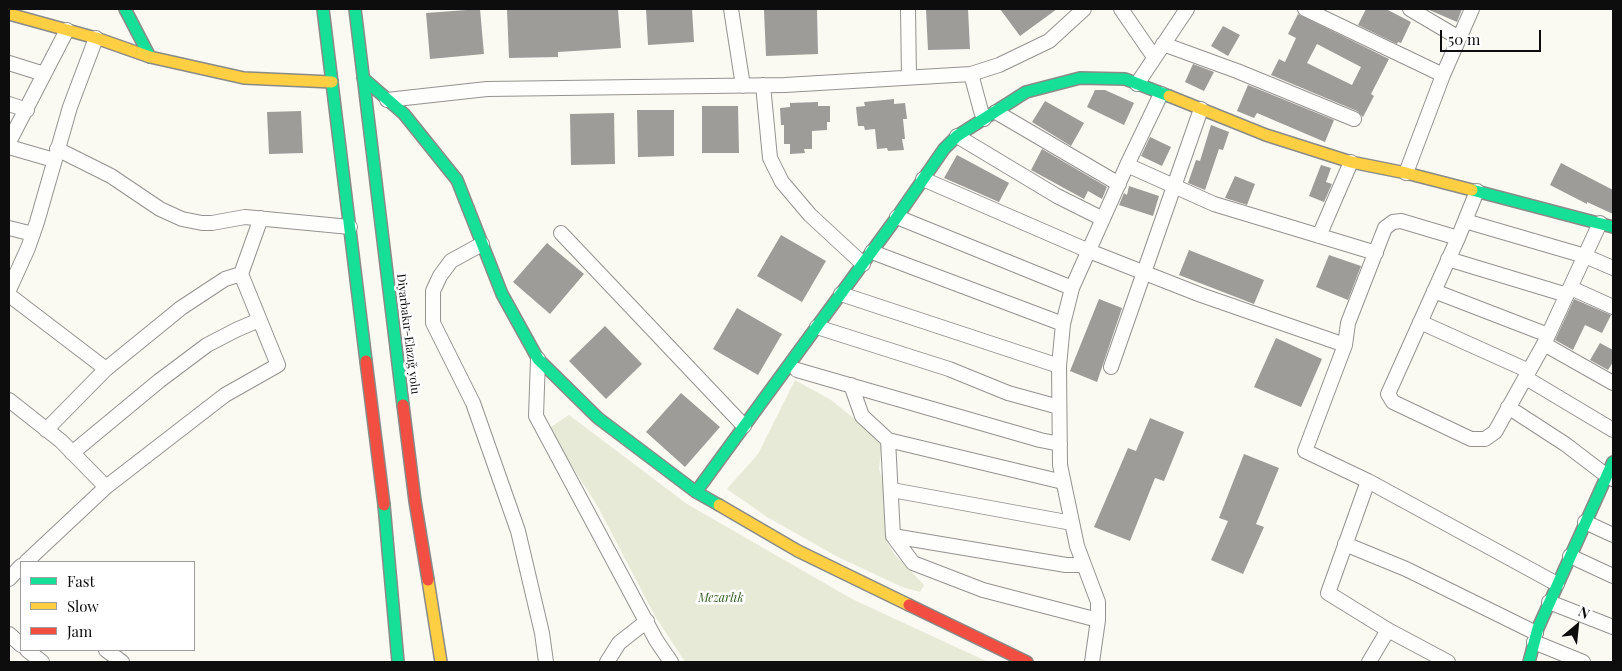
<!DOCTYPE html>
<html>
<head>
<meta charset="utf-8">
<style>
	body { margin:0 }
	#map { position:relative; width:1622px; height:671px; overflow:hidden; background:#faf9f2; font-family:"Playfair Display",serif }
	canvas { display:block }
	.frame { position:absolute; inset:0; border:10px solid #0d0d0d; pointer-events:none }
	.legend { position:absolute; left:20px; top:561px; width:175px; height:90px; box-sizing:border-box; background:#fff; border:1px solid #9e9e9e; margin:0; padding:6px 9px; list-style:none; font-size:15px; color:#0d0d0d }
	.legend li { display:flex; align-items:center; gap:10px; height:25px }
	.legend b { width:25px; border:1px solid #9e9e9e }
	.north { position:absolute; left:1552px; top:601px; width:50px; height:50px; -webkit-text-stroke:4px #fff; paint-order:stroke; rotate:28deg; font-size:14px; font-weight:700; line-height:20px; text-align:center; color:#0d0d0d }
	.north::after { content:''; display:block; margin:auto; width:18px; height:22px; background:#0d0d0d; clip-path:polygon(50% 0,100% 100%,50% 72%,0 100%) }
	.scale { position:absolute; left:1440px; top:30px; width:101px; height:22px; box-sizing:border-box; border:2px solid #0d0d0d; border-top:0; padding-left:6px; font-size:15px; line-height:18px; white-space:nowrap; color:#0d0d0d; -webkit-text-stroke:4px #fff; paint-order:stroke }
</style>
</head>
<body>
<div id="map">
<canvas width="1622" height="671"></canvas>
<div class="frame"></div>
<ul class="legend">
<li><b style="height:6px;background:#16e098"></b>Fast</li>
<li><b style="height:6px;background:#ffcf43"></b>Slow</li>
<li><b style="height:6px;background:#f24e42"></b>Jam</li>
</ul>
<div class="north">N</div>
<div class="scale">50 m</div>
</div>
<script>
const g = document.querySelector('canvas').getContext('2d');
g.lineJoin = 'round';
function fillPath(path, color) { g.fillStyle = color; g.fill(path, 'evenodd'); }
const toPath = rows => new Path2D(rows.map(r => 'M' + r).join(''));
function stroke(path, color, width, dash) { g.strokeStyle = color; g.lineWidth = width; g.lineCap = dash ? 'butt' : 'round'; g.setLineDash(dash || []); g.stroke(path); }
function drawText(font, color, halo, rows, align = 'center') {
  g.font = font + ' "Playfair Display",serif'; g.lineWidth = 5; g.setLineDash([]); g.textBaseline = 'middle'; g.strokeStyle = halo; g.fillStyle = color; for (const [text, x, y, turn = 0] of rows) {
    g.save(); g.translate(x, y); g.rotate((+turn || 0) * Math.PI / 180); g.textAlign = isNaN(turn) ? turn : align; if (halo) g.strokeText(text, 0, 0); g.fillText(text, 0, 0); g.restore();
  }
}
const cemetery = toPath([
	[795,380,831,400,882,441,879,469,886,490,887,542,895,555,924,585,920,592,902,587,838,557,767,517,727,489,758,454],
	[569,415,687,504,852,599,988,662,685,662,655,616,597,505,548,429]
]);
const building = toPath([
	[480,9,484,54,430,59,426,13],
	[507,9,618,9,621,48,558,52,558,57,509,58],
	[646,9,692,9,694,42,648,45],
	[817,9,818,54,766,56,764,10],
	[926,9,968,9,970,49,928,50],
	[1000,9,1057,9,1020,36],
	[1366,9,1386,9,1411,22,1401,43,1398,42,1397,44,1358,25],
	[1427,9,1462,9,1457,22],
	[1298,14,1389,59,1371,94,1374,96,1363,117,1357,111,1271,75,1279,59,1285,62,1296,38,1288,34],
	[1317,44,1361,67,1352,85,1307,63],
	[1223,26,1240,35,1228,56,1211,46],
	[1193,64,1214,72,1204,91,1185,82],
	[1248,85,1334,120,1325,142,1257,113,1254,118,1237,111],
	[1095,90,1105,90,1134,103,1124,125,1087,107],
	[894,99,894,104,905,103,907,119,903,119,905,139,902,139,904,150,888,151,887,148,877,149,875,129,865,130,864,126,858,126,856,107,865,106,864,102],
	[1045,101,1084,123,1071,146,1032,122],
	[818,102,818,106,830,106,830,122,827,122,827,130,812,131,812,149,804,149,805,153,790,154,790,144,784,144,784,125,781,125,780,108,790,107,790,103],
	[702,106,738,106,739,153,702,153],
	[637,110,674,110,674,156,638,157],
	[301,111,303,153,269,154,267,112],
	[614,113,615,164,571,165,570,114],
	[1211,125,1229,132,1223,150,1219,149,1205,190,1188,183,1196,160,1200,161],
	[1150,137,1171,147,1162,166,1141,156],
	[1042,149,1107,187,1102,199,1088,191,1084,199,1031,170],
	[957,155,1009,183,999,202,944,178],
	[1561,163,1613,190,1613,214,1587,202,1587,204,1550,185],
	[1321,165,1331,168,1326,182,1332,184,1324,202,1309,196],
	[1235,176,1255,184,1247,205,1225,198],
	[1129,186,1159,196,1153,216,1119,205,1124,193,1127,195],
	[781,235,826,261,802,302,757,276],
	[547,243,584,274,550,314,513,282],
	[1189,250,1264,280,1254,304,1179,275],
	[1329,255,1361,266,1348,300,1316,287],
	[1099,299,1122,308,1097,382,1070,371],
	[1574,299,1611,315,1602,333,1585,325,1573,350,1555,340],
	[737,308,782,334,758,375,713,349],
	[605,326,642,364,606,399,569,361],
	[1276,338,1322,359,1301,407,1254,387],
	[1600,343,1613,350,1613,362,1608,370,1590,360],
	[681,393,720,427,685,467,646,432],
	[1150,418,1184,432,1164,481,1155,478,1130,541,1094,527,1128,448,1136,451],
	[1244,454,1279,468,1256,524,1264,527,1243,574,1211,560,1228,521,1219,518]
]);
const street = toPath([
	[731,9,743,86],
	[908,9,909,77],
	[1121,9,1154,57],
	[1305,9,1443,75],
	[1410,9,1459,38],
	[1163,44,1237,71,1354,119],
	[9,63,44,74],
	[971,74,981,111,984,119],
	[1137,84,1187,9],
	[763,85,770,158,782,182,810,215,863,264],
	[387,100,487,89,785,85,971,74,999,65,1049,41,1084,9],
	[9,104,27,110],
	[996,112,1119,184],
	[957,136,1057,196,1103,219],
	[9,142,67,30],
	[9,147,54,160],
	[57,149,111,176,160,209,182,219,202,223,212,223,245,217,350,227],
	[1127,165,1214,204,1376,253],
	[1406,173,1443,75,1472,9],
	[923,179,1089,251,1201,295,1345,345],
	[1477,191,1458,238,1388,394,1393,402,1471,439,1485,439,1495,432,1544,344,1600,223],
	[897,217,1072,288],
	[1465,221,1585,256,1613,268],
	[9,228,33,234],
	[561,233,744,426],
	[1319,236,1351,162],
	[1458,238,1401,221,1393,222,1385,228,1348,323,1345,345,1305,451,1368,481,1557,584],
	[482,244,451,261,440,276,433,291,433,323,473,403,518,531,542,633,546,662],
	[872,252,1063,324],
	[1448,259,1567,295],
	[1571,288,1613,307],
	[9,290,28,248,37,222,70,107,96,38],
	[1434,291,1548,335],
	[841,294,1059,366],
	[9,295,106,369],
	[1420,322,1529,371],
	[817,327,949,369,1008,393,1059,407],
	[1544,344,1613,383],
	[538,359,536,416,656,640,671,662],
	[1111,367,1201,109],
	[797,370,1040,440,1060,444],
	[1526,378,1613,430],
	[851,385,862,416,888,440,893,536,913,563,983,590,1098,620],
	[9,400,61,441,106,487],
	[1508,407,1565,444,1607,476,1613,479],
	[46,430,106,369,181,308,225,279,241,274],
	[888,440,1063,482],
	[72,453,159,381,207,345,236,330,259,320],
	[1368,481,1328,593,1388,630,1448,662],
	[892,490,1072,523],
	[1585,522,1613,535],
	[893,536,1066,565,1084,565],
	[1345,544,1406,569,1536,633],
	[1570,556,1613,576],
	[26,562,106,487,225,395,278,365,241,274,261,218],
	[9,579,21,566],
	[1549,602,1613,627],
	[9,634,21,645],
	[1534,642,1583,662],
	[27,650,42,662],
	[106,650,122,662],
	[607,662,619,643,647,621],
	[1092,662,1098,620,1098,602,1077,546,1060,465,1059,366,1063,324,1072,288,1127,165,1161,94],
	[1369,662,1388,630]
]);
const fast = toPath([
	[125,9,150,57],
	[323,9,366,361],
	[355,9,403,405],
	[363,78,404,114,457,180,502,294,538,359,598,418,696,492,719,505],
	[1472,190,1613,227],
	[696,492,897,217,944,149,957,136,1026,92,1080,78,1125,79,1169,96],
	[384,505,398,662],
	[1529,662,1538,628,1613,462]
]);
const slow = toPath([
	[9,14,96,38,150,57,244,78,332,82],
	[1169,96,1266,135,1351,162,1406,173,1472,190],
	[719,505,798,551,909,605],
	[428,580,441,662]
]);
const jam = toPath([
	[366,361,384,505],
	[403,405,415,501,428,580],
	[909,605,1027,662]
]);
const streetNames = [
	["Diyarbakır-Elazığ yolu",408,334,83]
];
const parkNames = [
	["Mezarlık",721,598]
];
fillPath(cemetery, '#e7ead7');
fillPath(building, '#9d9c98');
stroke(street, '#949390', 16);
stroke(fast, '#8a8a87', 14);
stroke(slow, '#8a8a87', 14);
stroke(jam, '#8a8a87', 14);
stroke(street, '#fefefd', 14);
stroke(fast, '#16e098', 11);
stroke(slow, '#ffcf43', 11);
stroke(jam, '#f24e42', 11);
drawText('12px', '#0d0d0d', '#fff', streetNames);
drawText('italic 12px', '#336023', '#fff', parkNames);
</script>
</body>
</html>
